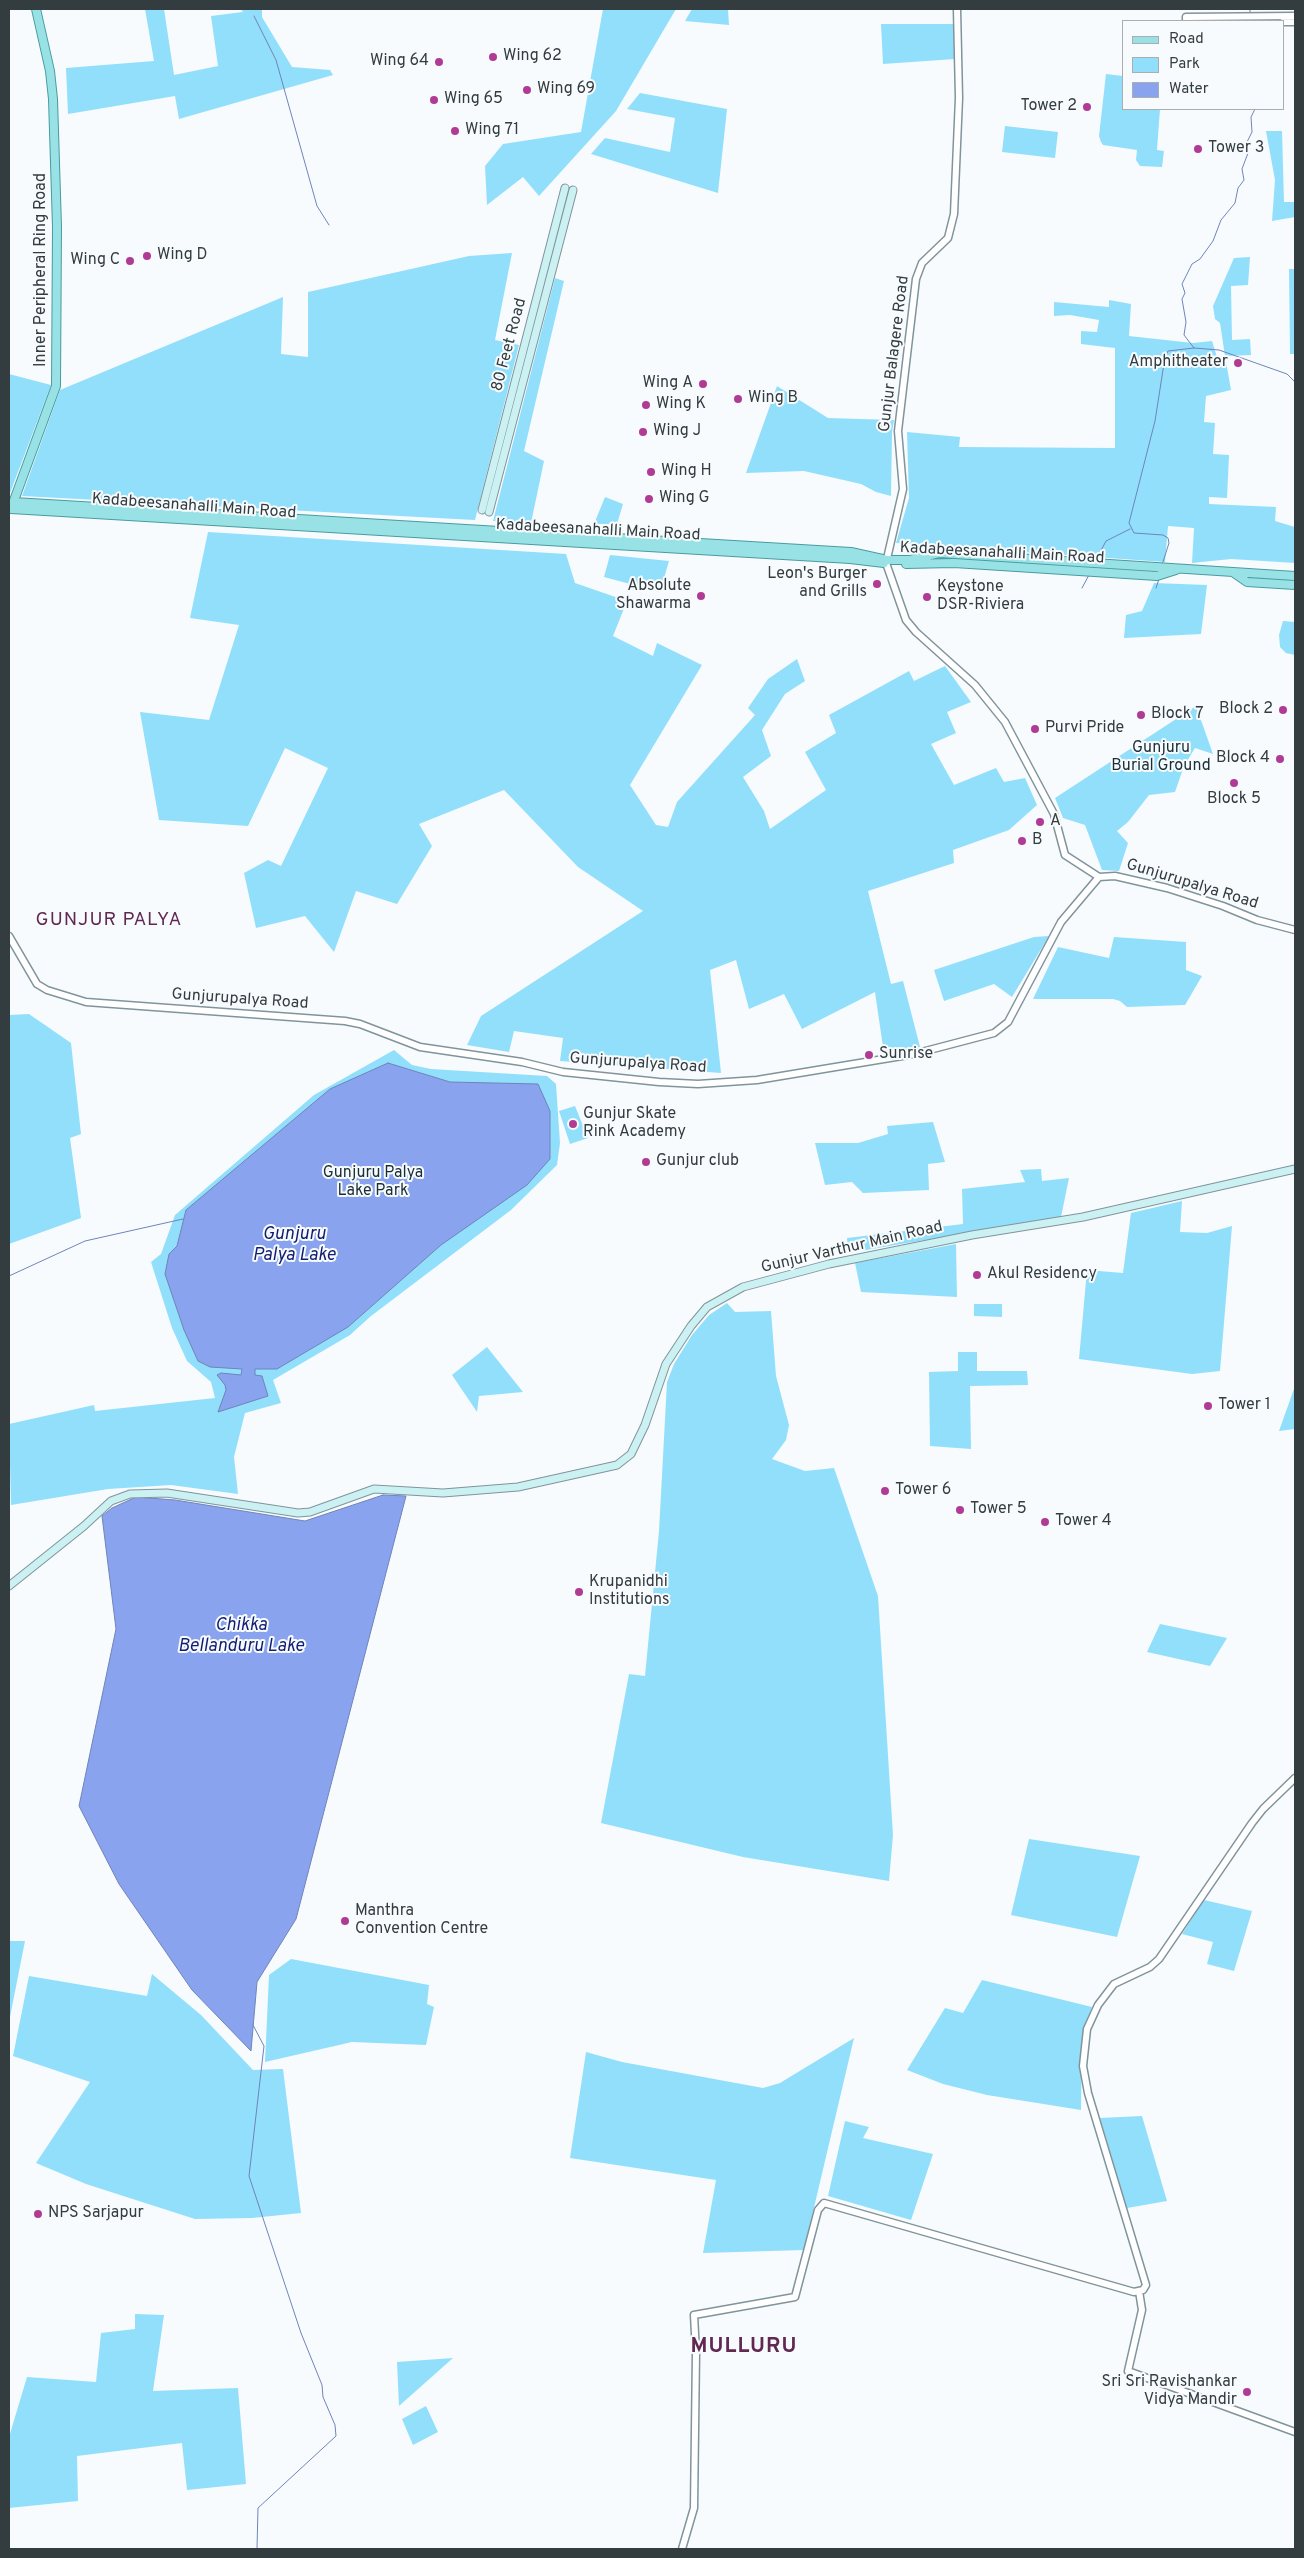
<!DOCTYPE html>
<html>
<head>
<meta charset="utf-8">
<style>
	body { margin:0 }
	#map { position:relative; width:1304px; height:2558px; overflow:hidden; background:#f7fbfd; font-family:Overpass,sans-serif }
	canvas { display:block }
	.frame { position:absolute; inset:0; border:10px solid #333c3f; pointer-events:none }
	.legend { position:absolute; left:1122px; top:20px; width:162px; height:90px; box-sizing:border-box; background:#f7fbfd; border:1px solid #a9afb1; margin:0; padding:6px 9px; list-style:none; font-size:15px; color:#333c3f }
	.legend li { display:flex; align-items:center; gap:10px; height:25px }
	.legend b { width:25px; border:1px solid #a9afb1 }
</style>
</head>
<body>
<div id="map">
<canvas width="1304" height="2558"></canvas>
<div class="frame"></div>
<ul class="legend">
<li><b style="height:6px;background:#98e2e6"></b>Road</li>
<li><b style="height:14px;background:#92dffb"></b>Park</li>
<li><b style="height:14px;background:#89a3ee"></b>Water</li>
</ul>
</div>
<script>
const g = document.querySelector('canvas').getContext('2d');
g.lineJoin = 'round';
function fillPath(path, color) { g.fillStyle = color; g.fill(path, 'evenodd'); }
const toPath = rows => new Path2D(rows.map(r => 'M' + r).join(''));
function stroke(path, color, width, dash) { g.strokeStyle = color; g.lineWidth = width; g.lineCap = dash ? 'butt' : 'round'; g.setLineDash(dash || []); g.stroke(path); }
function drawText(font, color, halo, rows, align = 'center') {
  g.font = font + ' Overpass,sans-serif'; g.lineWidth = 4; g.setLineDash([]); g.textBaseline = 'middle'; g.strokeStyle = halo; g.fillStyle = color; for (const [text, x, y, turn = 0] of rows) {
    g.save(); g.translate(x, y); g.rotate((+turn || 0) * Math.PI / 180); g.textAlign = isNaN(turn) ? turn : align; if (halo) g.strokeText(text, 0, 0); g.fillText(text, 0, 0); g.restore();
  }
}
const green = toPath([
	[145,9,164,9,174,75,218,66,211,16,243,12,241,9,262,9,262,17,292,67,330,70,333,75,179,119,175,96,68,114,66,68,154,61],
	[603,9,676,9,616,111,539,196,523,177,487,205,485,166,503,144,581,132],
	[692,9,728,9,729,25,685,21],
	[881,24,954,24,955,59,883,64],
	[1106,74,1123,76,1123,109,1160,109,1157,150,1164,151,1162,167,1140,166,1136,160,1137,150,1103,145,1101,142,1099,136],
	[640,93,727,109,718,193,591,154,605,138,670,152,675,118,627,109],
	[1005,126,1058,132,1055,158,1002,152],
	[1266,131,1282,131,1284,202,1295,202,1295,217,1272,221,1275,180],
	[512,253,495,340,519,345,475,520,22,496,60,390,283,297,281,354,308,357,308,292,469,256],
	[1250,257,1248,285,1231,286,1232,340,1250,339,1251,355,1225,356,1231,390,1206,396,1204,422,1215,423,1213,454,1229,455,1227,498,1209,497,1209,504,1276,507,1275,521,1295,527,1295,563,1231,559,1192,563,1194,528,1168,526,1165,562,896,543,909,498,907,432,960,437,959,447,1115,448,1115,348,1081,344,1081,331,1097,332,1099,320,1070,315,1054,316,1054,302,1109,307,1109,300,1131,304,1129,336,1193,343,1212,341,1217,357,1225,356,1220,323,1215,319,1213,306,1234,258],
	[1289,269,1295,269,1295,354,1290,354],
	[555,278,564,281,524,451,544,461,531,523,493,521],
	[9,374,51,385,10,493,9,493],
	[777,386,828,418,894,420,892,432,891,496,876,492,861,484,804,471,746,473],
	[605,497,623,504,617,524,594,524],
	[208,532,566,554,575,583,627,601,613,636,653,656,657,643,702,665,630,785,656,825,668,827,677,802,755,715,748,708,768,679,797,659,805,681,785,694,762,730,771,756,743,777,764,811,770,829,826,790,805,752,836,733,829,715,909,671,914,681,945,666,971,702,947,712,956,733,931,744,954,785,996,768,1004,782,1025,778,1037,805,1009,830,953,850,954,863,868,891,891,984,903,981,920,1047,884,1054,875,992,802,1029,784,994,749,1009,736,960,710,970,721,1073,560,1061,563,1038,514,1031,509,1052,467,1045,481,1016,643,911,578,867,504,790,419,824,432,846,397,904,356,891,334,952,305,916,256,928,244,873,268,860,281,866,328,768,285,748,248,826,159,820,140,712,209,720,239,625,190,618],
	[610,555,669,561,660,592,604,577],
	[1154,583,1207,585,1201,634,1124,638,1126,615,1142,611],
	[1283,621,1295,622,1295,655,1286,653,1280,647,1279,635],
	[1196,706,1213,754,1195,748,1184,766,1175,792,1149,795,1128,822,1117,831,1128,843,1119,871,1102,870,1085,825,1063,818,1055,798],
	[1049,936,1012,997,994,984,944,1001,934,970,1034,937],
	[1114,937,1186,942,1186,970,1202,976,1185,1005,1127,1007,1120,1001,1113,999,1033,999,1058,947,1109,958],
	[29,1014,71,1043,81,1134,70,1138,81,1218,9,1244,9,1015],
	[394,1050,412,1065,431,1069,547,1076,556,1084,560,1143,557,1165,511,1210,371,1316,350,1335,273,1380,281,1403,245,1413,234,1457,238,1494,171,1485,108,1489,11,1505,9,1424,94,1405,95,1411,215,1398,211,1382,187,1361,172,1328,151,1262,161,1254,175,1215,314,1095],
	[575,1106,588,1138,570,1144,559,1111],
	[933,1122,945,1162,928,1164,929,1190,863,1193,852,1182,825,1185,815,1143,858,1143,888,1134,887,1126],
	[1041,1169,1042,1181,1069,1178,1061,1217,848,1253,847,1238,963,1224,962,1189,1025,1182,1020,1170],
	[1182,1201,1180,1232,1207,1233,1232,1226,1220,1371,1192,1374,1079,1359,1087,1270,1123,1273,1131,1213],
	[956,1244,957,1297,861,1292,855,1263],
	[727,1303,735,1312,771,1311,776,1376,789,1425,786,1440,772,1459,805,1471,834,1468,878,1596,893,1835,889,1881,743,1857,601,1823,629,1674,645,1676,659,1531,667,1382,674,1364,692,1335,709,1315],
	[974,1304,1002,1304,1002,1317,974,1316],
	[487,1347,523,1392,479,1396,477,1412,452,1375],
	[958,1352,977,1352,977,1371,1027,1371,1028,1385,970,1386,971,1449,930,1446,929,1372,958,1371],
	[1295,1386,1295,1429,1279,1431],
	[1160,1624,1227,1638,1210,1666,1147,1652],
	[1029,1839,1140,1856,1117,1937,1011,1915],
	[1204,1900,1252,1911,1234,1971,1207,1964,1213,1942,1182,1934],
	[9,1941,25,1941,9,2022],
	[291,1959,429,1985,427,2004,434,2007,426,2045,352,2042,265,2062,269,1975],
	[152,1974,201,2015,253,2070,283,2069,301,2213,252,2218,195,2219,86,2184,36,2163,90,2082,13,2056,29,1976,147,1996],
	[982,1980,1092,2007,1082,2034,1081,2110,987,2095,943,2084,907,2070,945,2008,963,2013],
	[854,2038,804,2250,703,2253,716,2180,570,2158,586,2052,622,2062,763,2088,780,2083],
	[1142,2116,1167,2201,1127,2208,1100,2118],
	[845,2121,869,2127,863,2138,933,2154,911,2220,828,2196],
	[135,2314,164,2315,153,2391,238,2388,246,2484,187,2490,182,2443,77,2456,78,2501,9,2508,9,2437,27,2377,96,2382,101,2333,135,2329],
	[453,2358,399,2406,397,2362],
	[426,2406,438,2432,413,2445,402,2419]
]);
const water = toPath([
	[388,1063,450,1082,538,1084,550,1111,550,1159,527,1185,441,1245,348,1327,277,1369,255,1369,255,1375,262,1376,268,1396,218,1412,226,1390,225,1385,217,1375,221,1373,241,1375,242,1369,210,1367,198,1361,184,1330,165,1274,169,1254,177,1246,186,1210,330,1089,388,1063],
	[383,1495,406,1496,296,1919,257,1982,251,2051,192,1990,119,1884,79,1806,116,1629,102,1516,112,1508,136,1497,175,1500,305,1521,383,1495]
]);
const stream = toPath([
	[1250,13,1250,9],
	[254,16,276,60,317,206,329,225],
	[1255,109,1251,117,1252,132,1246,144,1248,153,1242,169,1244,180,1238,188,1235,203,1221,220,1213,241,1200,259,1192,264,1182,284,1185,293,1182,299,1186,322,1184,335,1194,348,1219,350,1287,374,1295,382],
	[1096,560,1106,541,1130,529],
	[1162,565,1169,543,1168,538,1163,535,1134,533,1129,523,1155,421,1165,357,1168,351,1194,348],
	[1082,588,1089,575],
	[1156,588,1159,579],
	[9,1276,85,1241,183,1219],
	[253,2025,264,2046,249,2176,301,2333,322,2385,323,2397,335,2425,336,2436,258,2508,257,2549]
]);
const tertiary = toPath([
	[957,9,959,98,954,214,948,238,922,263,916,279,898,431,903,489,886,563,906,620,916,632,975,685,1005,722,1054,814,1065,855,1099,877],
	[1186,21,1186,17,1295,16],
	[1283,22,1295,22],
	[9,936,37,984,47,990,86,1002,345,1021,360,1024,420,1047,522,1062,563,1072,659,1082,698,1084,757,1080,914,1054,994,1033,1008,1022,1061,922,1099,877,1115,876,1167,888,1223,906,1257,920,1295,930],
	[1139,2291,1142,2310,1128,2371,1295,2432],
	[682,2549,694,2508,696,2352,694,2315,795,2297,818,2210,824,2203,1134,2292,1143,2290,1146,2285,1088,2093,1083,2066,1087,2029,1098,2005,1114,1984,1150,1967,1159,1959,1252,1823,1263,1809,1295,1778]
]);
const secondary = toPath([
	[482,510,565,188],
	[489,512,573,190],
	[9,1586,84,1526,111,1501,130,1494,167,1493,298,1513,310,1512,374,1489,443,1493,518,1487,617,1465,631,1454,645,1425,666,1364,691,1326,707,1307,743,1287,829,1264,972,1235,1083,1217,1295,1169]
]);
const primary = toPath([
	[14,502,851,552,887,560,910,560,939,553,1295,576],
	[12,506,56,386,57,227,53,99,50,71,36,9],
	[11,509,850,559,884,563],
	[906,564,954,563,1157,576,1176,570],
	[1234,573,1247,582,1295,585]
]);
const markers = [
	[493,57,5,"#af3b94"],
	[439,62,5,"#af3b94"],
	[527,90,5,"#af3b94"],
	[434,100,5,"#af3b94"],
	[1087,107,5,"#af3b94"],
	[455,131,5,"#af3b94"],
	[1198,149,5,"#af3b94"],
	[147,256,5,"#af3b94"],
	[130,261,5,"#af3b94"],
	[1238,363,5,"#af3b94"],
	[703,384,5,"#af3b94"],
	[738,399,5,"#af3b94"],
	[646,405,5,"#af3b94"],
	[643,432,5,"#af3b94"],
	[651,472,5,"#af3b94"],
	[649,499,5,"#af3b94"],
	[877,584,5,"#af3b94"],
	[701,596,5,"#af3b94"],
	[927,597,5,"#af3b94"],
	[1283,710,5,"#af3b94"],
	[1141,715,5,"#af3b94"],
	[1035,729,5,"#af3b94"],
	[1280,759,5,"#af3b94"],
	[1234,783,5,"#af3b94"],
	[1040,822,5,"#af3b94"],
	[1022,841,5,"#af3b94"],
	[869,1055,5,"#af3b94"],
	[573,1124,5,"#af3b94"],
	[646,1162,5,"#af3b94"],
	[977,1275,5,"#af3b94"],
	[1208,1406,5,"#af3b94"],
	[885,1491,5,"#af3b94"],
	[960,1510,5,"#af3b94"],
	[1045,1522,5,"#af3b94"],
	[579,1592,5,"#af3b94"],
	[345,1921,5,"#af3b94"],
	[38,2214,5,"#af3b94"],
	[1247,2392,5,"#af3b94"]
];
const poiNames = [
	["Wing 62",503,57],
	["Wing 64",429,62,"right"],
	["Wing 69",537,90],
	["Wing 65",444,100],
	["Tower 2",1077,107,"right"],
	["Wing 71",465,131],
	["Tower 3",1208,149],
	["Wing D",157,256],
	["Wing C",120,261,"right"],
	["Amphitheater",1228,363,"right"],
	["Wing A",693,384,"right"],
	["Wing B",748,399],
	["Wing K",656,405],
	["Wing J",653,432],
	["Wing H",661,472],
	["Wing G",659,499],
	["Leon's Burger",867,575,"right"],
	["and Grills",867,593,"right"],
	["Absolute",691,587,"right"],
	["Shawarma",691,605,"right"],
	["Keystone",937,588],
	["DSR-Riviera",937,606],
	["Block 2",1273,710,"right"],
	["Block 7",1151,715],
	["Purvi Pride",1045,729],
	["Block 4",1270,759,"right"],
	["Block 5",1234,800,"center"],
	["A",1050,822],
	["B",1032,841],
	["Sunrise",879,1055],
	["Gunjur Skate",583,1115],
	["Rink Academy",583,1133],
	["Gunjur club",656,1162],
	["Akul Residency",987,1275],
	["Tower 1",1218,1406],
	["Tower 6",895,1491],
	["Tower 5",970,1510],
	["Tower 4",1055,1522],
	["Krupanidhi",589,1583],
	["Institutions",589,1601],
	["Manthra",355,1912],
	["Convention Centre",355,1930],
	["NPS Sarjapur",48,2214],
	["Sri Sri Ravishankar",1237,2383,"right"],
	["Vidya Mandir",1237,2401,"right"]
];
const streetNames = [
	["Inner Peripheral Ring Road",42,270,-90],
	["80 Feet Road",510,345,-75],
	["Gunjur Balagere Road",895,354,-83],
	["Kadabeesanahalli Main Road",194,507,4],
	["Kadabeesanahalli Main Road",598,531,3],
	["Kadabeesanahalli Main Road",1002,554,3],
	["Gunjurupalya Road",1192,885,17],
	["Gunjurupalya Road",240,1000,4],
	["Gunjurupalya Road",638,1064,4],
	["Gunjur Varthur Main Road",852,1248,-13]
];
const parkNames = [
	["Gunjuru",1161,749],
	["Burial Ground",1161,767],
	["Gunjuru Palya",373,1174],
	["Lake Park",373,1192]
];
const waterNames = [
	["Gunjuru",294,1235],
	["Palya Lake",294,1256],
	["Chikka",241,1626],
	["Bellanduru Lake",241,1647]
];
const quarterNames = [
	["GUNJUR PALYA",109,921]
];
const districtNames = [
	["MULLURU",744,2348]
];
fillPath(green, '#92dffb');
fillPath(water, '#89a3ee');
stroke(water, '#6f84ba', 1);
stroke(stream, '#6f84ba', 1);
stroke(tertiary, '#80949c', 9);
stroke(secondary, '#80949c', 9);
stroke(primary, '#489ca0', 10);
stroke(tertiary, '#fff', 6);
stroke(secondary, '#cbf1f2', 7);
stroke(primary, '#98e2e6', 8);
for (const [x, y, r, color] of markers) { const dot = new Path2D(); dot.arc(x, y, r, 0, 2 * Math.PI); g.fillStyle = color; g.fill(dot); stroke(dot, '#f7fbfd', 2); }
drawText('16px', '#333c3f', '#f7fbfd', poiNames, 'left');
drawText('16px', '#333c3f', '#f7fbfd', streetNames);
drawText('16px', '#1a2e35', '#f7fbfd', parkNames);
drawText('italic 18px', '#121d72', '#f7fbfd', waterNames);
g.letterSpacing = '1px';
drawText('19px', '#612852', '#f7fbfd', quarterNames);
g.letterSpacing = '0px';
g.letterSpacing = '1px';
drawText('bold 21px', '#612852', '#f7fbfd', districtNames);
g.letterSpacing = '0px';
</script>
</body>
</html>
